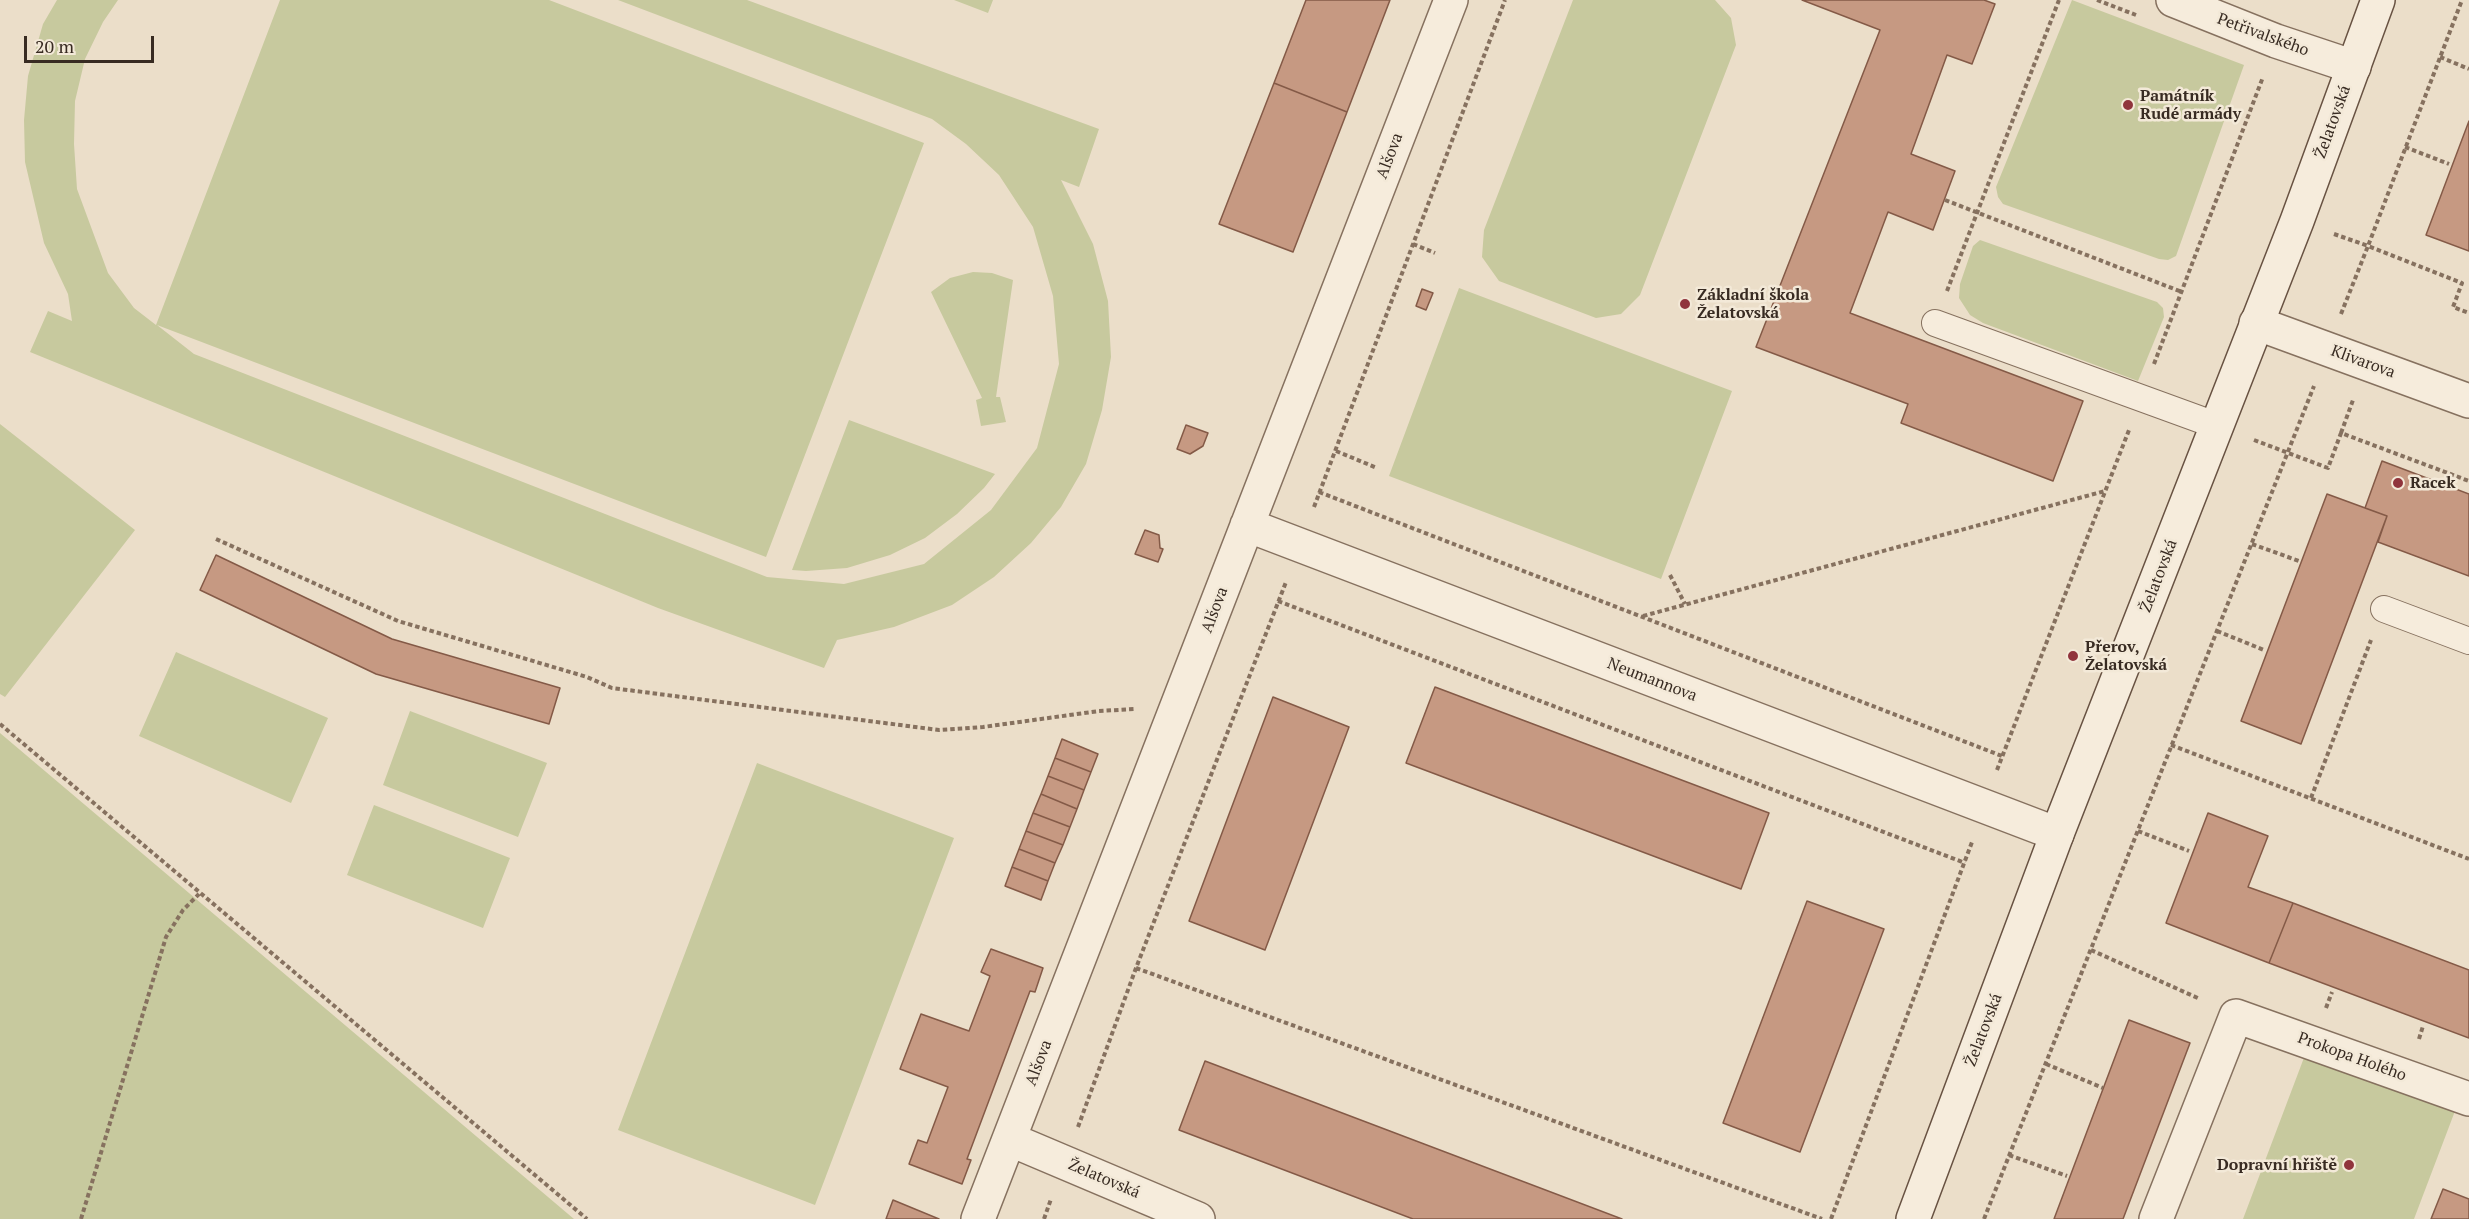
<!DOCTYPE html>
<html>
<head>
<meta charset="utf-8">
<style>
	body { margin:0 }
	#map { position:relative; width:2469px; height:1219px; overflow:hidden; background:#ebdec9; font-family:"PT Serif",serif }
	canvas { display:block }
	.scale { position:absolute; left:24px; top:36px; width:130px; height:27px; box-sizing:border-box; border:3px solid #382b22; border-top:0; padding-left:8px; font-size:18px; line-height:21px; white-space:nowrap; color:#382b22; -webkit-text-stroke:4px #f3e9d8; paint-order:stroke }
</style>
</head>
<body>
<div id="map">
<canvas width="2469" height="1219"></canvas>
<div class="scale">20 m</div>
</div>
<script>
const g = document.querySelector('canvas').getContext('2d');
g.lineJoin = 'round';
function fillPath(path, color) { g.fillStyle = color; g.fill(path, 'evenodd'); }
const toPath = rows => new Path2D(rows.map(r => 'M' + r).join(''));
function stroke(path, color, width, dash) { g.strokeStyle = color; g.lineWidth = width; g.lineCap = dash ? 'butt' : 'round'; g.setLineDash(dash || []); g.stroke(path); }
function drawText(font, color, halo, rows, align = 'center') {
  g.font = font + ' "PT Serif",serif'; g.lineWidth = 5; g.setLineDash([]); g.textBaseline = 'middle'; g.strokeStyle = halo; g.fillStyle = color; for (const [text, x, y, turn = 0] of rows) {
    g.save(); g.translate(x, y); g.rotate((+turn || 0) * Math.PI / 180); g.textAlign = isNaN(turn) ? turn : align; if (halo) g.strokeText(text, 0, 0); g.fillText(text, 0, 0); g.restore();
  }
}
const green = toPath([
	[57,0,118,0,103,22,85,59,75,101,74,144,77,189,108,273,134,308,156,325,280,0,549,0,924,143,766,557,157,325,194,354,767,577,844,584,924,564,991,510,1037,448,1059,364,1053,296,1033,227,999,175,966,144,932,119,618,0,747,0,1099,129,1079,187,1061,180,1093,244,1108,301,1111,357,1102,410,1086,464,1061,507,1031,543,994,577,952,605,894,627,837,640,824,668,658,608,30,352,48,311,72,321,68,294,44,243,25,162,24,120,28,76,43,24],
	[954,0,993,0,988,13],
	[1573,0,1715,0,1731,18,1736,45,1640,295,1621,314,1596,318,1499,281,1482,257,1484,230],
	[2072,0,2244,65,2176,256,2168,260,2159,259,2003,204,1998,197,1996,187],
	[1980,240,2157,302,2163,308,2164,317,2138,381,1983,323,1970,315,1959,298,1960,284,1973,246],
	[973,272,992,273,1013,280,996,397,1000,397,1006,422,981,426,976,400,982,398,931,292,950,278],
	[1459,288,1732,391,1661,579,1389,476],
	[849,420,995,474,984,488,957,514,925,538,890,555,847,568,806,571,792,570],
	[0,424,135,530,5,697,0,694],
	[176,652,328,718,291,803,139,736],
	[410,711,547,763,518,837,383,785],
	[0,733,574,1219,0,1219],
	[757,763,954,838,815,1205,618,1130],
	[374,805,510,858,483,928,347,875],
	[2305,1055,2455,1111,2414,1219,2243,1219]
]);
const building = toPath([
	[1306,0,1390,0,1347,112,1274,83,1306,0],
	[1802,0,1984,0,1995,4,1972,64,1947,55,1911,154,1955,171,1933,230,1888,212,1850,313,2083,401,2053,481,1901,423,1908,404,1756,347,1880,30,1802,0],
	[1274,83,1347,112,1293,252,1219,224,1274,83],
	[2469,121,2469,251,2426,235,2469,121],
	[1422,289,1433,293,1426,310,1416,306,1422,289],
	[1186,425,1208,433,1203,446,1190,454,1177,449,1186,425],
	[2382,461,2469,494,2469,576,2378,542,2387,516,2365,508,2382,461],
	[2327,494,2387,516,2301,744,2241,721,2327,494],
	[1145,530,1159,535,1160,548,1163,549,1158,562,1135,554,1145,530],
	[216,555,392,639,560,688,549,724,376,674,200,590,216,555],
	[1435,687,1769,813,1741,889,1406,763,1435,687],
	[1273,697,1349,727,1265,950,1189,921,1273,697],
	[1062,739,1098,754,1091,772,1055,758,1062,739],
	[1055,758,1091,772,1084,790,1048,776,1055,758],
	[1048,776,1084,790,1077,809,1041,794,1048,776],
	[1041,794,1077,809,1070,827,1033,813,1041,794],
	[1033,813,1070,827,1063,845,1026,831,1033,813],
	[2208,813,2268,836,2248,887,2293,903,2269,963,2166,923,2208,813],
	[1026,831,1063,845,1055,863,1019,849,1026,831],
	[1019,849,1055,863,1048,881,1012,867,1019,849],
	[1012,867,1048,881,1041,900,1005,886,1012,867],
	[1807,901,1884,929,1800,1152,1723,1123,1807,901],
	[2293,903,2469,970,2469,1038,2269,963,2293,903],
	[991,949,1043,968,1035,992,1030,991,967,1159,971,1160,962,1184,909,1164,918,1140,927,1143,948,1087,900,1069,921,1014,969,1031,990,976,981,972,991,949],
	[2129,1020,2190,1043,2123,1219,2054,1219,2129,1020],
	[1205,1061,1622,1219,1413,1219,1179,1130,1205,1061],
	[2443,1189,2469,1199,2469,1219,2431,1219,2443,1189],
	[893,1200,939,1219,886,1219,893,1200]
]);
const path = toPath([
	[2097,0,2136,15],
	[2440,57,2469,69],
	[2405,147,2449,164],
	[1945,200,2182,292],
	[2334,234,2368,246,2462,0],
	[1413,244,1435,253],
	[1947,291,2059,0],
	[2341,314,2368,246,2462,283,2453,307,2469,313],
	[2154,364,2263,77],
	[2341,433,2353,400],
	[2254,440,2328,468,2341,433,2469,481],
	[1336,451,1377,468],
	[1319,492,2002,756],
	[1314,507,1505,0],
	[216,539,398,621,587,677,612,688,939,730,983,727,1099,711,1134,709],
	[2252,544,2299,561],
	[1670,575,1685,604],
	[1278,601,1965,863],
	[1643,616,2105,491],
	[2217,631,2264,650],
	[0,724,587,1219],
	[2171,745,2469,859],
	[1997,770,2129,430],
	[2311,798,2371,640],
	[2138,831,2189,851],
	[2091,950,2200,999],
	[1136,968,1822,1219],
	[2326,1008,2332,992],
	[2419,1039,2423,1026],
	[2046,1064,2103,1088],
	[1078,1127,1136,968,1286,582],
	[2009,1155,2067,1176],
	[81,1219,166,937,183,910,199,894],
	[1044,1219,1051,1199],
	[1831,1219,1972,842],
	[1984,1219,2314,386]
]);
const lane = toPath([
	[1935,323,2218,426],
	[2384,609,2469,641]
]);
const street = toPath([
	[2173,0,2276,41,2354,67],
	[2256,323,2469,401],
	[1247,525,2057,834],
	[1009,1139,1198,1219],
	[978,1219,1451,0],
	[2156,1219,2236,1016,2469,1099]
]);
const secondary = toPath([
	[1913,1219,2057,834,2297,221,2378,0]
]);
const markers = [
	[2128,105,6,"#90343c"],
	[1685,304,6,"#90343c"],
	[2398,483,6,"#90343c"],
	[2073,656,6,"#90343c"],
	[2349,1165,6,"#90343c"]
];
const streetNames = [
	["Petřivalského",2263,35,20],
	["Želatovská",2333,122,-70],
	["Alšova",1390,156,-69],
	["Klivarova",2363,362,20],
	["Želatovská",2159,576,-69],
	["Alšova",1215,610,-69],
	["Neumannova",1652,680,21],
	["Želatovská",1984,1030,-69],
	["Prokopa Holého",2352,1057,20],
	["Alšova",1039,1063,-69],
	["Želatovská",1104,1179,23]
];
const poiNames = [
	["Památník",2140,96],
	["Rudé armády",2140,114],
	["Základní škola",1697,295],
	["Želatovská",1697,313],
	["Racek",2410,483],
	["Přerov,",2085,647],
	["Želatovská",2085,665],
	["Dopravní hřiště",2337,1165,"right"]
];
fillPath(green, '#c7c99e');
fillPath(building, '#c69982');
stroke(building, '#845a47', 1.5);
stroke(lane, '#86715f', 28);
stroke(street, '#86715f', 36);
stroke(secondary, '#685242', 36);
stroke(path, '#86715f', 4, [4.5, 3]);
stroke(lane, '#f6ecdc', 26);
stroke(street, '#f6ecdc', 33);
stroke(secondary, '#f6ecdc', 33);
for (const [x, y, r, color] of markers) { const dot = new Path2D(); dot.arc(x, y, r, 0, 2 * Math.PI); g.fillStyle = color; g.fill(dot); stroke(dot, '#f3e9d8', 2); }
drawText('16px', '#382b22', '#f3e9d8', streetNames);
drawText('bold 16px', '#382b22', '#f3e9d8', poiNames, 'left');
</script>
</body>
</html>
